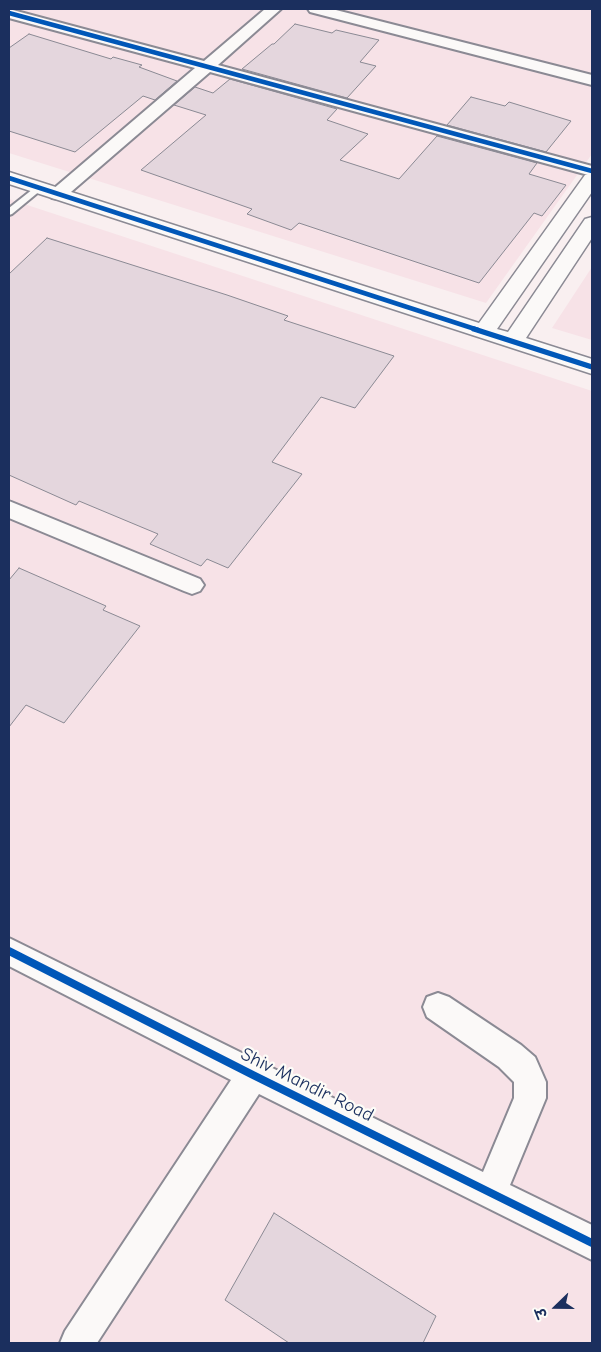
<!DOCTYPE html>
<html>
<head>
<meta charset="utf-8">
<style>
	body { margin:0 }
	#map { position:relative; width:601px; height:1352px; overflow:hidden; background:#f9eff0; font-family:"Comic Neue","Playpen Sans Deva",sans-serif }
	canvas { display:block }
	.frame { position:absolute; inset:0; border:10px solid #1b2f5e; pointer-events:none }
	.north { position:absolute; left:531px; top:1282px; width:50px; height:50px; -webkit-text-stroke:4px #fdfcf7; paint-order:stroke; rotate:248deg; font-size:14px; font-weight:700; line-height:20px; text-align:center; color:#1b2f5e }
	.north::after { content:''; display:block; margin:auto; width:18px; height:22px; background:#1b2f5e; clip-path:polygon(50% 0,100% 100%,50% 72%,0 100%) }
</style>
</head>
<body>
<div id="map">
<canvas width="601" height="1352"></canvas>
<div class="frame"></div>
<div class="north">उ</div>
</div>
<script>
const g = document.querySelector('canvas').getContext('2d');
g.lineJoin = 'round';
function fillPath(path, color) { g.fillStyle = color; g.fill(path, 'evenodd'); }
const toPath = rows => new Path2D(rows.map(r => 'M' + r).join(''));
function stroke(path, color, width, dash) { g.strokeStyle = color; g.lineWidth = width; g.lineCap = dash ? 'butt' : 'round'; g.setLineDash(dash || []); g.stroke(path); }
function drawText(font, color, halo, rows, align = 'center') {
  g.font = font + ' "Comic Neue",sans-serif'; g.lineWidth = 4.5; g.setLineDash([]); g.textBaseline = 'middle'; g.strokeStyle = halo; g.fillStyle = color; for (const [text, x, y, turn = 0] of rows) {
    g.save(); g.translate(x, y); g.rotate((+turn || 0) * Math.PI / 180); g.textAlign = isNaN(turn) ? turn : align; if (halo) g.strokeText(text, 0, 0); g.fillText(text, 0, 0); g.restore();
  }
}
const built = toPath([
	[9,9,592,9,592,154,486,303,9,153],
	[9,199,592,391,592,1343,9,1343],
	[592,267,592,340,552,328]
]);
const building = toPath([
	[295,24,332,33,336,30,379,40,360,62,376,66,347,98,242,69,272,44,274,44,295,24],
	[29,34,111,59,113,57,142,65,139,67,177,81,155,100,143,96,75,152,9,131,9,48,29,34],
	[230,79,337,109,327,120,368,134,340,160,399,179,437,136,537,163,529,174,566,185,542,216,534,213,479,283,299,223,291,230,247,214,252,209,141,170,206,115,174,105,195,87,213,93,230,79],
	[471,97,505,106,509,102,571,121,546,152,447,125,471,97],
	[47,238,227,295,288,316,284,320,394,356,355,408,321,397,272,462,302,474,228,568,207,559,201,566,150,544,158,534,79,501,76,505,9,475,9,274,47,238],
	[19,568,106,606,103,610,140,626,64,723,26,705,9,727,9,580,19,568],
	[274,1213,436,1316,423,1343,289,1343,225,1300,274,1213]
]);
const service = toPath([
	[38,185,42,188,41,190,12,214,9,215,9,208,38,185]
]);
const minor = toPath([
	[9,9,204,61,265,9,281,9,218,65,592,166,592,176,210,72,64,198,58,199,52,198,49,194,52,190,195,68,9,18,9,9],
	[308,9,332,9,592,75,592,85,310,12,308,9],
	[9,501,200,579,204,585,200,591,192,594,184,591,9,518,9,501],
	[9,938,483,1172,514,1098,514,1082,499,1067,427,1017,423,1007,427,997,438,993,449,997,521,1045,535,1057,546,1082,546,1098,510,1185,592,1225,592,1260,259,1094,97,1343,60,1343,65,1331,231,1080,9,966,9,938]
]);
const tertiary = toPath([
	[9,172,479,323,585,175,592,173,592,192,497,329,508,332,585,219,592,217,592,238,526,338,592,359,592,374,9,184,9,172]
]);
const cyclewayFar2 = toPath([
	[9,13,592,171],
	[9,178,478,330]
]);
const cyclewayFar1 = toPath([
	[474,329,592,367]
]);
const cycleway = toPath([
	[9,951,253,1075,592,1243]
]);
const nearStreetnames = [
	["Shiv Mandir Road",307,1085,26]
];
fillPath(built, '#f7e2e7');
fillPath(building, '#e4d6dd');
stroke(building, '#8b8a94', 1);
stroke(service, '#8b8a94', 4);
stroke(minor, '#8b8a94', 4);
stroke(tertiary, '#8b8a94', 3);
fillPath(service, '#fbf9f8');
fillPath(minor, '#fbf9f8');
fillPath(tertiary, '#fbf9f8');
stroke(cyclewayFar2, '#0057b8', 4.5);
stroke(cyclewayFar1, '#0057b8', 5.5);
stroke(cycleway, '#0057b8', 8);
drawText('19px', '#1b2f5e', '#fdfcf7', nearStreetnames);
</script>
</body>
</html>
